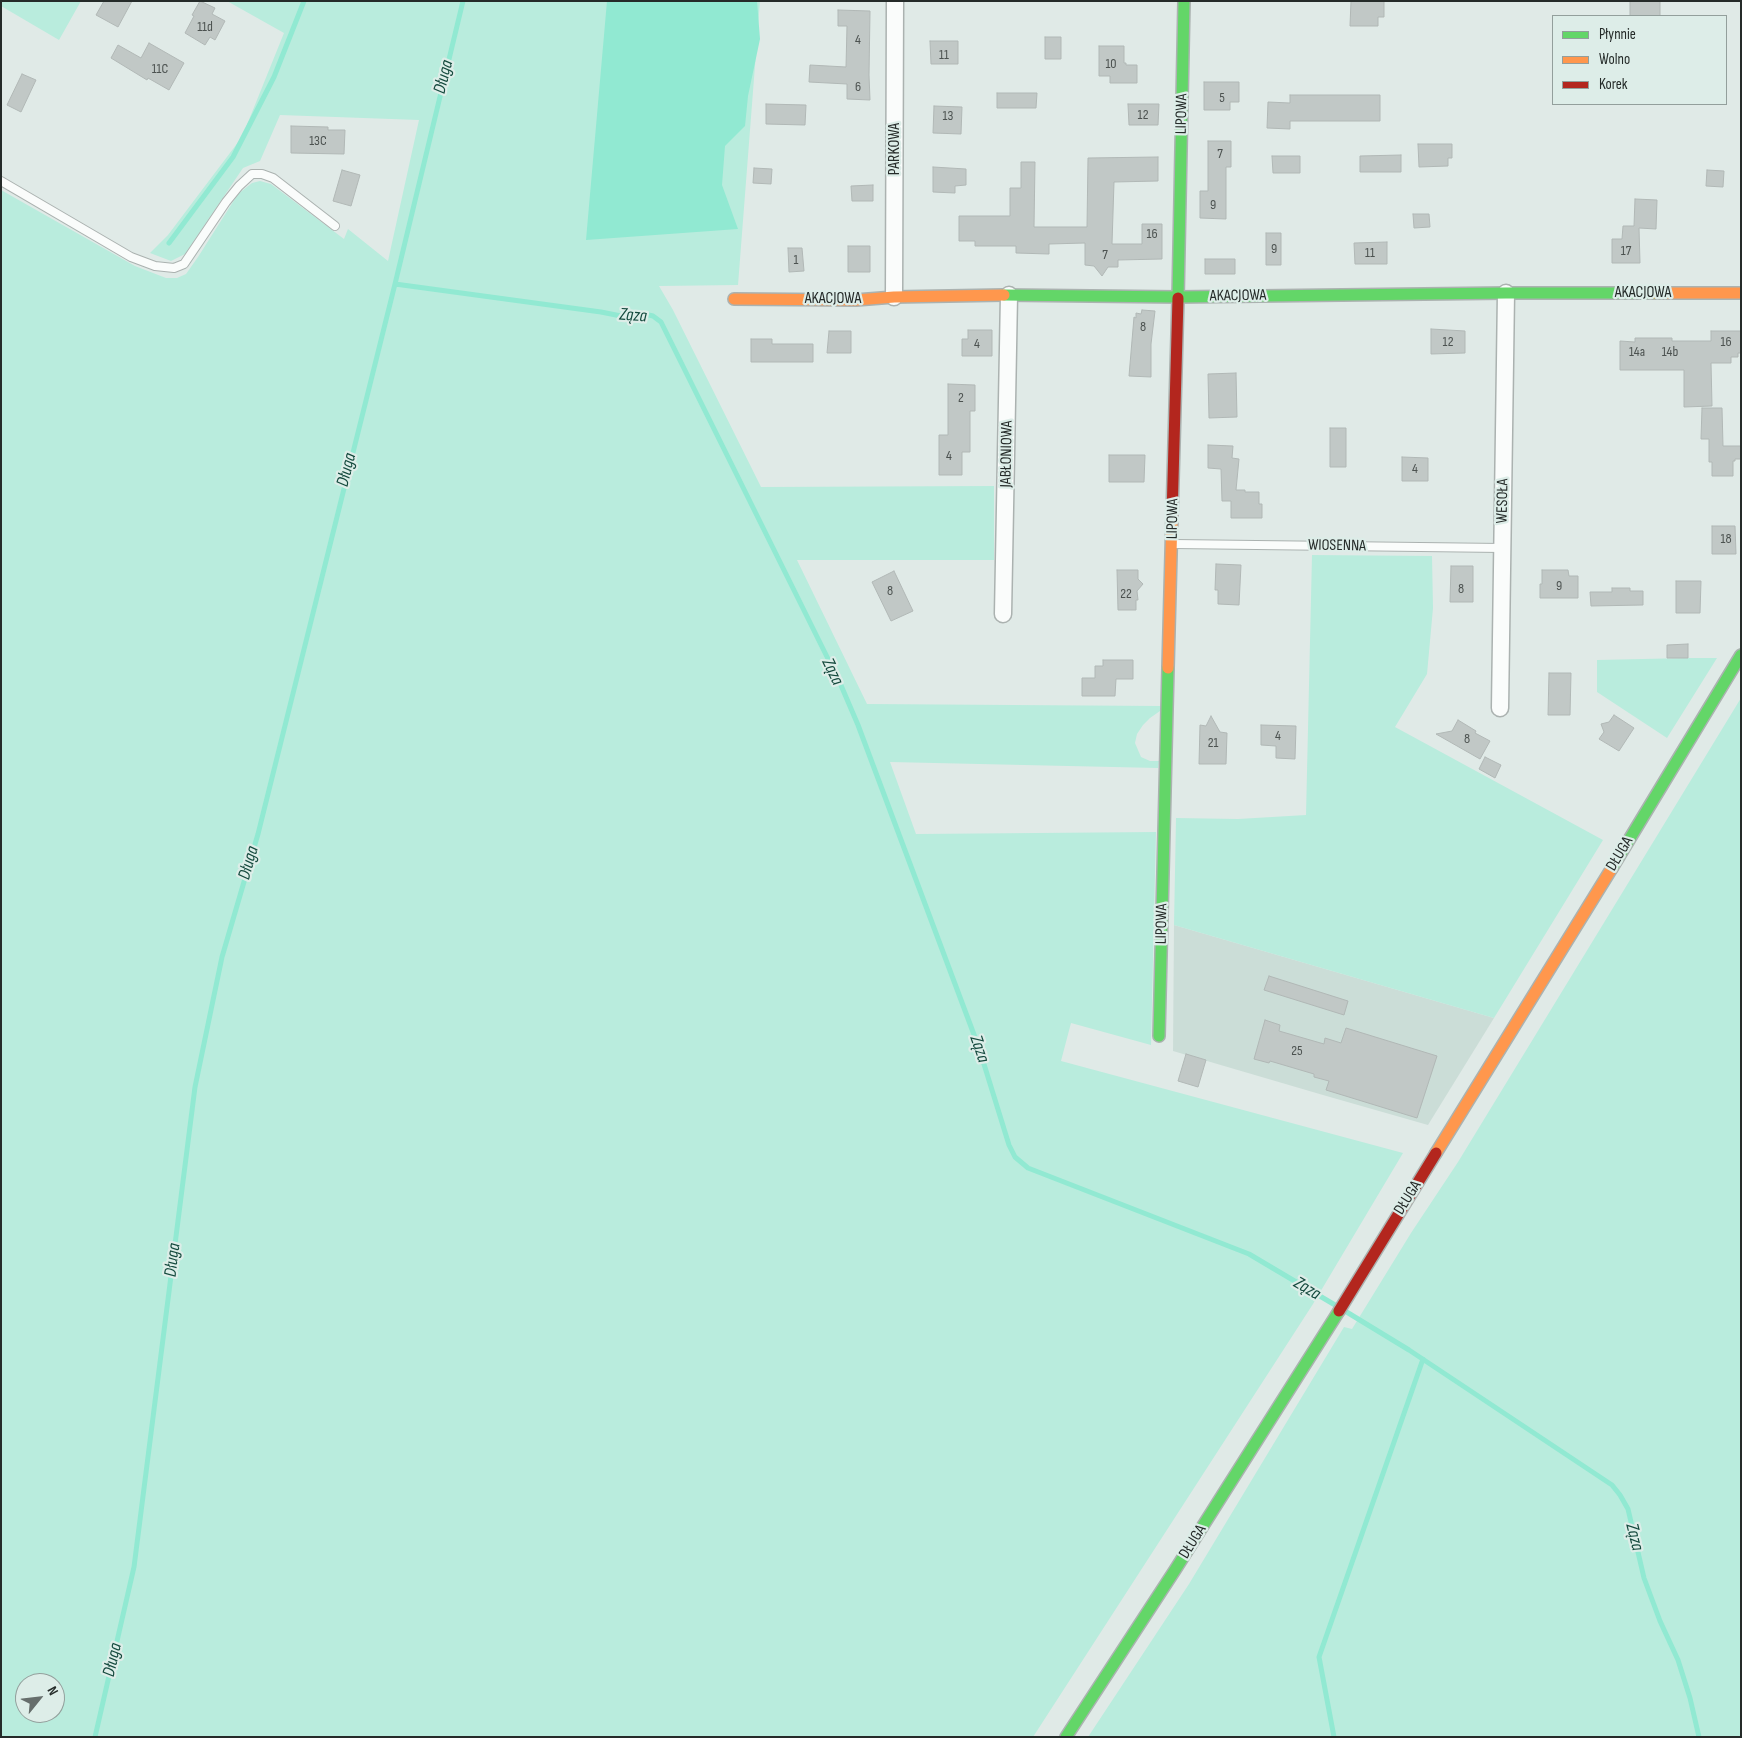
<!DOCTYPE html>
<html>
<head>
<meta charset="utf-8">
<style>
	body { margin:0 }
	#map { position:relative; width:1742px; height:1738px; overflow:hidden; background:#e0eae7; font-family:"Sofia Sans Condensed",sans-serif }
	canvas { display:block }
	.frame { position:absolute; inset:0; border:2px solid #252b29; pointer-events:none }
	.legend { position:absolute; left:1552px; top:15px; width:175px; height:90px; box-sizing:border-box; background:#ddede8; border:1px solid #939f9c; margin:0; padding:6px 9px; list-style:none; font-size:15px; color:#252b29 }
	.legend li { display:flex; align-items:center; gap:10px; height:25px }
	.legend b { width:25px; border:1px solid #939f9c }
	.north { position:absolute; left:15px; top:1673px; width:50px; height:50px; box-sizing:border-box; background:#ddede8; border:1px solid #939f9c; border-radius:50%; rotate:61deg; font-size:14px; font-weight:700; line-height:20px; text-align:center; color:#252b29 }
	.north::after { content:''; display:block; margin:auto; width:18px; height:22px; background:#666e6c; clip-path:polygon(50% 0,100% 100%,50% 72%,0 100%) }
</style>
</head>
<body>
<div id="map">
<canvas width="1742" height="1738"></canvas>
<div class="frame"></div>
<ul class="legend">
<li><b style="height:6px;background:#63d668"></b>Płynnie</li>
<li><b style="height:6px;background:#ff974d"></b>Wolno</li>
<li><b style="height:6px;background:#b3261e"></b>Korek</li>
</ul>
<div class="north">N</div>
</div>
<script>
const g = document.querySelector('canvas').getContext('2d');
g.lineJoin = 'round';
function fillPath(path, color) { g.fillStyle = color; g.fill(path, 'evenodd'); }
const toPath = rows => new Path2D(rows.map(r => 'M' + r).join(''));
function stroke(path, color, width, dash) { g.strokeStyle = color; g.lineWidth = width; g.lineCap = dash ? 'butt' : 'round'; g.setLineDash(dash || []); g.stroke(path); }
function drawText(font, color, halo, rows, align = 'center') {
  g.font = font + ' "Sofia Sans Condensed",sans-serif'; g.lineWidth = 4.5; g.setLineDash([]); g.textBaseline = 'middle'; g.strokeStyle = halo; g.fillStyle = color; for (const [text, x, y, turn = 0] of rows) {
    g.save(); g.translate(x, y); g.rotate((+turn || 0) * Math.PI / 180); g.textAlign = isNaN(turn) ? turn : align; if (halo) g.strokeText(text, 0, 0); g.fillText(text, 0, 0); g.restore();
  }
}
const built = toPath([
	[1174,925,1494,1018,1428,1125,1323,1095,1173,1051]
]);
const green = toPath([
	[1,1,81,1,59,40,1,6],
	[227,1,760,1,738,285,659,286,673,310,761,487,994,486,994,560,797,560,867,704,1160,706,1160,711,1150,718,1143,725,1137,734,1135,743,1141,757,1150,761,1159,761,1158,768,890,762,916,834,1156,832,1151,1045,1071,1023,1061,1061,1403,1153,1313,1304,1033,1737,1,1737,1,190,135,266,166,278,177,278,186,274,198,257,238,194,252,183,260,181,271,184,344,239,348,229,388,261,419,120,280,115,260,161,243,168,185,254,171,261,150,253,168,235,242,137,284,33],
	[25,1683,55,1683,55,1713,25,1713],
	[1312,555,1432,556,1433,608,1427,674,1395,727,1603,840,1494,1018,1174,925,1176,818,1238,819,1306,815],
	[1688,658,1717,658,1667,738,1597,692,1597,660],
	[1741,698,1741,1737,1088,1737,1189,1584,1344,1327,1352,1329,1411,1233,1458,1162]
]);
const water = toPath([
	[607,1,757,1,760,39,748,96,745,126,725,146,722,185,738,229,586,240]
]);
const stream = toPath([
	[169,243,233,157,274,77,304,1],
	[395,284,601,312,626,317,640,313,653,316,661,322,840,683,858,725,979,1048,1009,1145,1015,1157,1028,1168,1249,1254,1335,1305],
	[1345,1311,1409,1350,1612,1485,1620,1495,1628,1509,1644,1578,1660,1621,1678,1660,1690,1698,1699,1737],
	[95,1737,134,1567,195,1087,222,957,258,834,395,284,463,1],
	[1334,1737,1319,1657,1423,1359]
]);
const building = toPath([
	[104,1,132,1,118,27,96,15,104,1],
	[200,1,215,8,212,14,225,21,215,40,210,37,205,45,185,33,194,16,192,15,200,1],
	[1351,1,1384,1,1384,17,1378,17,1378,26,1350,26,1351,1],
	[1630,1,1660,1,1660,16,1630,16,1630,1],
	[838,10,870,11,869,75,870,100,847,99,847,84,809,82,810,65,846,67,847,26,838,26,838,10],
	[1045,37,1061,37,1061,59,1045,59,1045,37],
	[930,41,958,41,958,64,931,64,930,41],
	[149,43,184,63,169,90,148,78,147,80,111,58,118,45,141,58,149,43],
	[1099,46,1124,46,1124,63,1126,63,1126,65,1137,65,1137,83,1110,83,1110,76,1099,76,1099,46],
	[22,74,36,80,21,112,7,105,22,74],
	[1204,82,1239,82,1239,102,1230,102,1230,110,1204,110,1204,82],
	[997,93,1037,93,1036,108,997,108,997,93],
	[1290,95,1380,95,1380,121,1290,121,1290,129,1267,128,1268,102,1290,103,1290,95],
	[766,104,806,105,805,125,766,124,766,104],
	[1128,104,1159,104,1158,125,1129,125,1128,104],
	[934,106,962,107,961,134,933,133,934,106],
	[291,126,328,127,328,130,345,130,344,154,291,153,291,126],
	[1208,141,1231,141,1231,167,1226,167,1226,219,1200,218,1200,191,1208,191,1208,141],
	[1418,144,1452,144,1452,158,1448,158,1448,166,1419,167,1418,144],
	[1401,155,1401,172,1360,172,1360,156,1401,155],
	[1272,156,1300,156,1300,173,1273,173,1272,156],
	[1158,157,1158,181,1114,182,1112,244,1142,244,1142,224,1162,224,1162,259,1118,260,1118,267,1108,267,1102,276,1094,266,1085,265,1085,243,1049,244,1049,254,1016,253,1016,246,975,246,975,241,959,241,959,216,1010,216,1010,188,1021,188,1021,162,1035,162,1034,227,1087,227,1088,158,1158,157],
	[933,167,966,169,966,185,955,186,955,193,933,192,933,167],
	[754,168,772,169,771,184,753,183,754,168],
	[342,170,360,175,351,206,333,201,342,170],
	[1707,170,1724,171,1723,187,1706,186,1707,170],
	[873,185,873,201,852,201,851,186,873,185],
	[1635,199,1657,200,1656,229,1639,228,1640,263,1612,263,1612,239,1622,239,1623,226,1634,226,1635,199],
	[1413,214,1429,214,1430,227,1414,228,1413,214],
	[1266,233,1281,233,1281,265,1266,265,1266,233],
	[1387,242,1387,264,1355,264,1354,243,1387,242],
	[848,246,870,246,870,272,848,272,848,246],
	[788,248,802,248,804,271,789,272,788,248],
	[1205,259,1235,259,1235,274,1205,274,1205,259],
	[1142,310,1155,311,1151,344,1151,377,1129,376,1134,317,1136,318,1136,313,1141,314,1142,310],
	[1431,329,1465,331,1465,353,1431,354,1431,329],
	[968,330,992,330,992,356,962,356,962,339,968,339,968,330],
	[829,331,851,331,851,353,827,353,829,331],
	[1711,331,1741,331,1741,353,1738,353,1738,357,1731,357,1731,363,1711,363,1712,406,1684,407,1684,370,1620,370,1620,341,1635,342,1635,338,1672,338,1672,341,1711,341,1711,331],
	[751,339,772,339,772,344,813,344,813,362,751,362,751,339],
	[1236,373,1237,417,1209,418,1208,374,1236,373],
	[948,384,975,385,975,411,970,411,970,452,962,452,962,475,939,475,939,435,948,435,948,384],
	[1702,408,1722,408,1723,446,1741,446,1741,459,1735,459,1735,461,1733,461,1733,476,1712,476,1712,462,1709,462,1709,439,1701,439,1702,408],
	[1330,428,1346,428,1346,467,1330,467,1330,428],
	[1208,445,1233,446,1232,458,1239,459,1236,490,1245,490,1245,492,1259,492,1259,504,1262,504,1262,518,1231,518,1231,501,1222,501,1221,469,1208,468,1208,445],
	[1109,455,1145,455,1144,482,1109,482,1109,455],
	[1402,457,1428,458,1428,481,1402,481,1402,457],
	[1712,526,1735,526,1736,554,1712,554,1712,526],
	[1216,564,1241,565,1239,605,1218,604,1218,590,1215,590,1216,564],
	[1451,566,1473,566,1473,602,1450,602,1451,566],
	[1117,570,1138,570,1138,579,1143,584,1137,591,1138,600,1136,600,1136,610,1118,610,1117,570],
	[1542,570,1568,570,1569,576,1578,576,1578,598,1540,598,1540,584,1542,584,1542,570],
	[894,571,913,611,891,621,872,582,894,571],
	[1676,581,1701,581,1700,613,1676,613,1676,581],
	[1612,588,1630,588,1630,591,1643,591,1643,605,1591,606,1590,592,1612,592,1612,588],
	[1688,644,1688,658,1667,658,1667,645,1688,644],
	[1103,660,1133,660,1133,679,1116,679,1115,696,1082,696,1082,678,1095,678,1095,666,1103,666,1103,660],
	[1549,673,1571,673,1570,715,1548,715,1549,673],
	[1614,715,1634,728,1619,751,1599,739,1604,732,1601,724,1609,722,1614,715],
	[1211,716,1220,732,1227,733,1226,764,1199,764,1200,725,1206,726,1211,716],
	[1458,720,1476,731,1475,733,1490,741,1480,759,1436,734,1452,731,1458,720],
	[1261,725,1296,726,1295,759,1276,758,1276,746,1261,745,1261,725],
	[1485,757,1501,765,1495,778,1479,769,1485,757],
	[1269,976,1348,1001,1344,1015,1264,990,1269,976],
	[1265,1020,1280,1025,1279,1031,1324,1044,1325,1038,1341,1043,1346,1028,1437,1056,1417,1118,1326,1090,1329,1081,1314,1077,1314,1074,1270,1061,1269,1063,1254,1059,1265,1020],
	[1186,1054,1206,1060,1198,1087,1178,1081,1186,1054]
]);
const lane = toPath([
	[1,181,131,257,155,266,174,268,184,264,226,202,239,186,252,174,262,174,273,178,335,226],
	[1174,544,1502,548]
]);
const street = toPath([
	[894,297,895,1],
	[1003,614,1009,295],
	[1500,708,1506,293]
]);
const fast = toPath([
	[1004,295,1178,297,1506,293,1655,293],
	[1178,298,1184,1],
	[1612,868,1741,655],
	[1159,1036,1168,668],
	[1066,1737,1175,1570,1339,1311]
]);
const slow = toPath([
	[1655,293,1741,293],
	[734,299,856,300,894,297,1004,295],
	[1168,668,1172,516],
	[1436,1153,1612,868]
]);
const jam = toPath([
	[1172,516,1178,298],
	[1339,1311,1436,1153]
]);
const numberNames = [
	["11d",205,27],
	["4",858,40],
	["11",944,55],
	["10",1111,64],
	["11C",160,69],
	["6",858,87],
	["5",1222,98],
	["12",1143,115],
	["13",948,116],
	["13C",318,141],
	["7",1220,154],
	["9",1213,205],
	["16",1152,234],
	["9",1274,249],
	["17",1626,251],
	["11",1370,253],
	["7",1105,255],
	["1",796,260],
	["8",1143,327],
	["12",1448,342],
	["16",1726,342],
	["4",977,344],
	["14a",1637,352],
	["14b",1670,352],
	["2",961,398],
	["4",949,456],
	["4",1415,469],
	["18",1726,539],
	["9",1559,586],
	["8",1461,589],
	["8",890,591],
	["22",1126,594],
	["4",1278,736],
	["8",1467,739],
	["21",1213,743],
	["25",1297,1051]
];
const streetNames = [
	["LIPOWA",1182,114,-89],
	["PARKOWA",895,149,-90],
	["AKACJOWA",1643,293],
	["AKACJOWA",1238,296,-1],
	["AKACJOWA",833,299],
	["JABŁONIOWA",1007,454,-89],
	["WESOŁA",1503,501,-89],
	["LIPOWA",1173,519,-89],
	["WIOSENNA",1337,546,1],
	["DŁUGA",1620,854,-59],
	["LIPOWA",1162,924,-89],
	["DŁUGA",1408,1198,-58],
	["DŁUGA",1193,1542,-58]
];
const waterNames = [
	["Długa",444,77,-76],
	["Ząza",633,316,4],
	["Długa",347,470,-76],
	["Ząza",832,672,64],
	["Długa",249,863,-74],
	["Ząza",979,1049,71],
	["Długa",173,1260,-83],
	["Ząza",1307,1289,31],
	["Ząza",1634,1537,76],
	["Długa",113,1660,-77]
];
fillPath(built, '#cbddd7');
fillPath(green, '#b9ecdd');
fillPath(water, '#91e9d2');
stroke(stream, '#91e9d2', 5);
fillPath(building, '#c1c8c6');
stroke(building, '#b1b8b6', 1);
stroke(lane, '#abb2b0', 10);
stroke(street, '#abb2b0', 19);
stroke(fast, '#abb2b0', 14);
stroke(slow, '#abb2b0', 14);
stroke(jam, '#abb2b0', 14);
stroke(lane, '#fafcfb', 8);
stroke(street, '#fafcfb', 16);
stroke(fast, '#63d668', 11);
stroke(slow, '#ff974d', 11);
stroke(jam, '#b3261e', 11);
drawText('14px', '#4c5250', null, numberNames);
drawText('16px', '#252b29', '#ddede8', streetNames);
drawText('italic 18px', '#154a3e', '#ddede8', waterNames);
</script>
</body>
</html>
